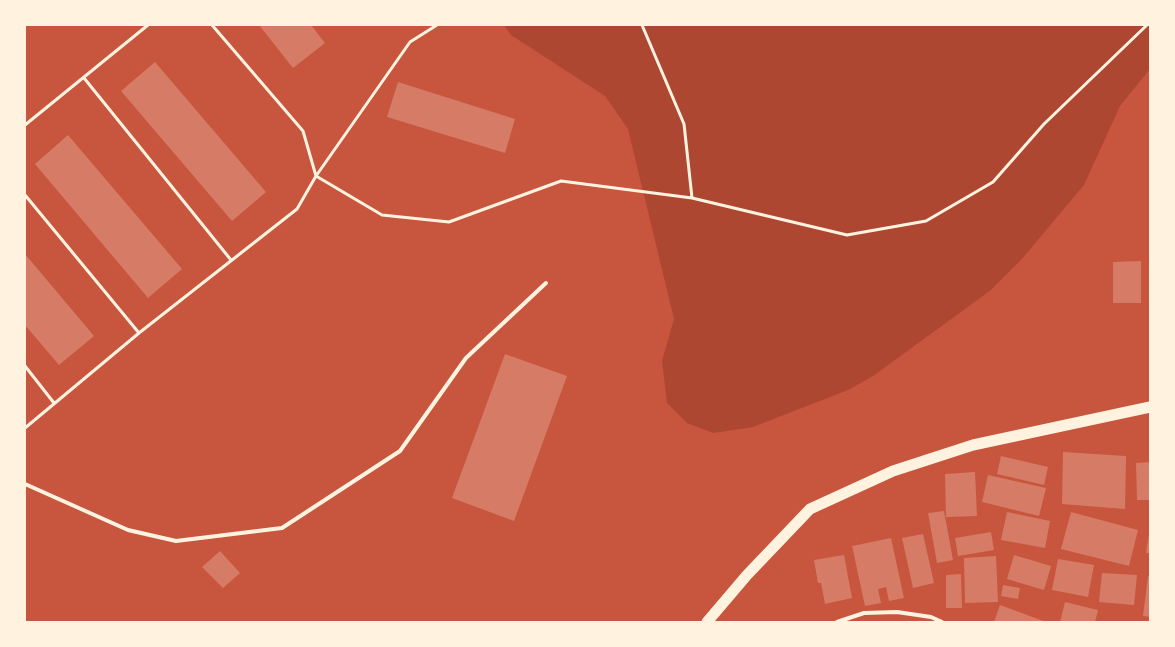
<!DOCTYPE html>
<html>
<head>
<meta charset="utf-8">
<style>
	body { margin:0 }
	#map { position:relative; width:1175px; height:647px; overflow:hidden; background:#c8553d; font-family:"Alegreya Sans",sans-serif }
	canvas { display:block }
	.frame { position:absolute; inset:0; border:26px solid #fff3e0; pointer-events:none }
</style>
</head>
<body>
<div id="map">
<canvas width="1175" height="647"></canvas>
<div class="frame"></div>
</div>
<script>
const g = document.querySelector('canvas').getContext('2d');
g.lineJoin = 'round';
function fillPath(path, color) { g.fillStyle = color; g.fill(path, 'evenodd'); }
const toPath = rows => new Path2D(rows.map(r => 'M' + r).join(''));
function stroke(path, color, width, dash) { g.strokeStyle = color; g.lineWidth = width; g.lineCap = dash ? 'butt' : 'round'; g.setLineDash(dash || []); g.stroke(path); }
const green = toPath([
	[504,25,1150,25,1150,69,1120,106,1084,185,1021,260,991,290,873,376,848,390,753,427,713,433,687,423,667,403,662,361,674,319,628,129,605,96,511,35]
]);
const building = toPath([
	[259,25,311,25,325,43,293,68],
	[155,62,266,192,232,221,121,91],
	[398,82,515,119,505,153,387,117],
	[68,135,182,269,148,298,35,164],
	[25,254,94,336,59,365,25,325],
	[1141,261,1141,303,1113,303,1113,262],
	[505,354,567,376,514,521,452,498],
	[1063,452,1126,456,1125,509,1062,504],
	[1001,456,1048,467,1044,485,997,474],
	[1150,462,1150,500,1137,500,1136,463],
	[975,472,977,516,946,517,945,474],
	[988,475,1046,488,1039,516,982,502],
	[944,511,953,560,937,563,928,513],
	[1007,512,1050,521,1045,548,1001,540],
	[1071,512,1138,530,1129,566,1061,549],
	[991,532,994,550,958,556,955,538],
	[923,534,934,583,913,588,902,538],
	[1149,534,1150,534,1150,553,1146,553],
	[891,538,904,598,889,601,886,587,878,589,881,603,865,606,852,546],
	[220,551,240,573,223,588,202,567],
	[844,555,852,598,825,604,821,583,818,583,814,560],
	[1014,555,1051,566,1044,590,1007,579],
	[996,556,998,602,965,603,964,558],
	[1058,559,1094,565,1088,597,1052,590],
	[1102,573,1137,575,1134,605,1099,602],
	[961,574,962,608,946,608,946,575],
	[1148,576,1150,577,1150,617,1143,616],
	[1003,585,1020,588,1018,599,1001,596],
	[1065,602,1098,610,1095,622,1060,622],
	[1000,605,1046,622,994,622]
]);
const service = toPath([
	[212,25,303,131,316,176,382,215,449,222,561,181,692,198],
	[642,25,684,124,692,198,847,235,926,221,993,182,1044,124,1147,25],
	[84,78,231,260],
	[25,125,148,25],
	[25,195,139,333],
	[25,366,54,403],
	[25,428,139,333,297,209,316,176,410,42,437,25]
]);
const minor = toPath([
	[25,484,128,530,176,541,282,528,400,451,466,358,546,283],
	[837,622,864,613,897,612,931,617,942,622]
]);
const trunk = toPath([
	[707,622,747,575,810,509,893,471,973,445,1150,407]
]);
fillPath(green, '#ae4732');
fillPath(building, '#d67c66');
stroke(service, '#fff3e0', 3);
stroke(minor, '#fff3e0', 4);
stroke(trunk, '#fff3e0', 11);
</script>
</body>
</html>
